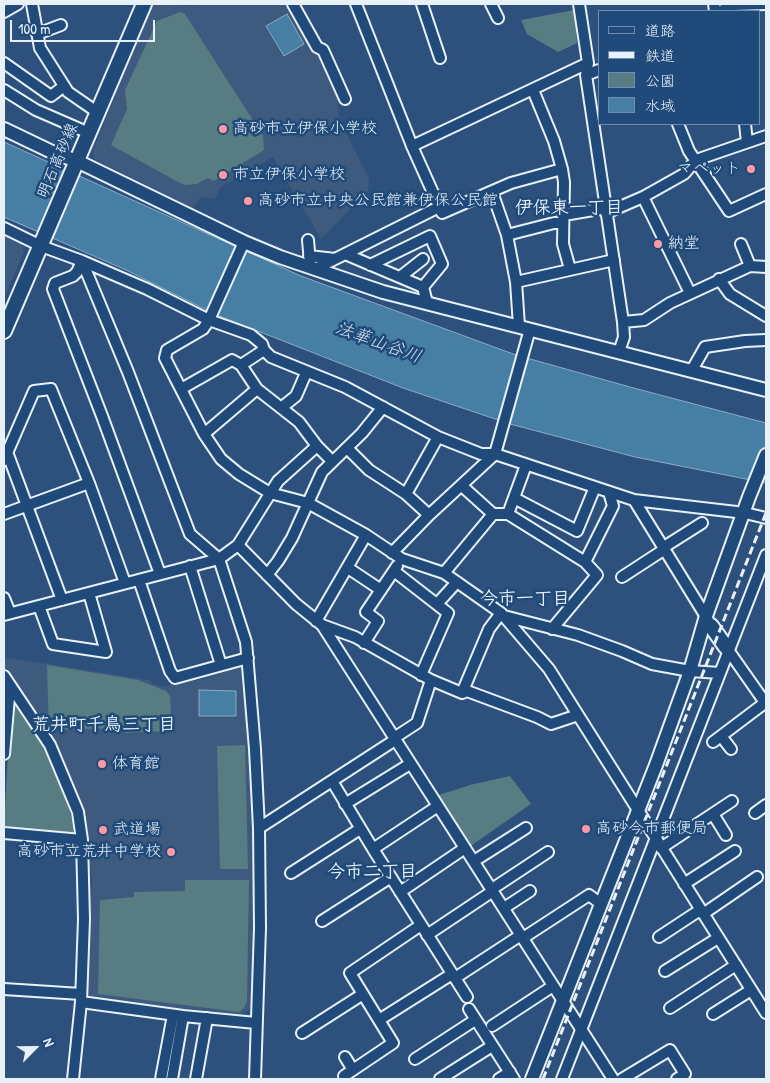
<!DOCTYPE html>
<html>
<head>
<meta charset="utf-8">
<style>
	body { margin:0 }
	#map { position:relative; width:770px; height:1083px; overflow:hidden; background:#2d517c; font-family:"Patrick Hand","Klee One",sans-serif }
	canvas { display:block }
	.frame { position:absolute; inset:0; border:5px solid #e8f1f8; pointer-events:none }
	.legend { position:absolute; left:598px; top:10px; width:162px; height:115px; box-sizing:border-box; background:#1f4a7a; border:1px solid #6f8dac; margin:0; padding:6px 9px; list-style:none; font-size:15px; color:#e8f1f8 }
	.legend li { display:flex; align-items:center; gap:10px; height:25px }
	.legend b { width:25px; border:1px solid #6f8dac }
	.north { position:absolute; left:10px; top:1023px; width:50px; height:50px; -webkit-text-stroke:4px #1f4a7a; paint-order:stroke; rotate:67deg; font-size:14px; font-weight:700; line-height:20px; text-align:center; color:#e8f1f8 }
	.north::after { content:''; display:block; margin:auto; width:18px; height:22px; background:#e8f1f8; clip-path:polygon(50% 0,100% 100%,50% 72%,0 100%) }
	.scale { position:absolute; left:10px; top:20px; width:145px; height:22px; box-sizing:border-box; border:2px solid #e8f1f8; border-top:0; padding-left:6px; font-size:15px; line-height:18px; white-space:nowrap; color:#e8f1f8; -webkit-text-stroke:4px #1f4a7a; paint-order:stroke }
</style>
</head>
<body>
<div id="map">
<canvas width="770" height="1083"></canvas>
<div class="frame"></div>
<ul class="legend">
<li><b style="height:6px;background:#1f4a7a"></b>道路</li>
<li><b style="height:6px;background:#e8f1f8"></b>鉄道</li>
<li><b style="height:14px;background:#577d83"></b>公園</li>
<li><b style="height:14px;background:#477ea4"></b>水域</li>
</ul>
<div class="north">N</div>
<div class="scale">100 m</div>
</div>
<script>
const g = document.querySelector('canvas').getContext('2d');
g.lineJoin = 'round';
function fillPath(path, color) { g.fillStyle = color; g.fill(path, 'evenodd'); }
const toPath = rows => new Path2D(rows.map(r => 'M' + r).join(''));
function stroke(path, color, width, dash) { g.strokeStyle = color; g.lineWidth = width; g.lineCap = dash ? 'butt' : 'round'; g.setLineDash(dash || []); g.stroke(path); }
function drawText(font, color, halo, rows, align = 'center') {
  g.font = font + ' "Patrick Hand","Klee One",sans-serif'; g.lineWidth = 5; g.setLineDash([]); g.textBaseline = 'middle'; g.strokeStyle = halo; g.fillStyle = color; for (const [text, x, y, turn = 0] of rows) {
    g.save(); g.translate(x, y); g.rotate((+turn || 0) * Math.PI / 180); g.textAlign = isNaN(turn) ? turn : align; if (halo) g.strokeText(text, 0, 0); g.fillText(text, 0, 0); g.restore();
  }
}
const built = toPath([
	[153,4,181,4,182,6,212,4,289,4,322,53,341,97,338,107,339,119,369,178,368,191,321,239,273,157,221,187,215,199,205,197,199,199,193,208,94,159,93,150],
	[4,232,20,240,24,252,4,299],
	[4,657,149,680,152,683,163,687,170,685,172,682,179,684,204,679,246,665,256,890,253,1004,248,1011,237,1016,89,999,86,995,92,880,85,824,57,748,41,719,4,666]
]);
const green = toPath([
	[574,10,577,43,558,52,527,34,521,20],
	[180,12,185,14,263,136,264,150,214,181,208,178,197,184,185,185,178,182,111,145,127,109,125,90,157,21],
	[47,665,138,680,166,691,170,696,172,731,124,733,124,728,49,730],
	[15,700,45,744,62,785,74,826,73,833,7,828,4,825,11,701],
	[245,745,248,869,220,869,217,746],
	[510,776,531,804,469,847,436,796,470,785],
	[185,880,249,880,247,1001,244,1008,239,1012,98,994,100,900,134,897,134,892,185,891]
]);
const water = toPath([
	[287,14,304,44,284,56,266,26,287,14],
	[4,142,301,276,516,355,630,387,766,423,766,483,635,457,510,424,403,388,217,315,126,270,4,217,4,142],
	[199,690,236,691,236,716,199,716,199,690]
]);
const minor = toPath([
	[32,4,40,48,68,92,97,112],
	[293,4,317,47,323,50,345,99],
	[356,4,412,146,442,213,511,183,562,169],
	[422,4,440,58],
	[491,4,498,18],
	[579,4,588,63,586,75,623,322,624,337,619,352],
	[714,4,715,11],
	[721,11,733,5,766,4],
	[4,12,18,4],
	[37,34,61,25],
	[4,63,51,96,64,86],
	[586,75,599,70],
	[4,90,36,110,89,133],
	[533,90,554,141,562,169,564,182,563,244,570,269],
	[678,124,689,151,729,211,766,194],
	[745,124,747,142],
	[412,146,588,63],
	[492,192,507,235,516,282,519,326],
	[643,197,690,293],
	[606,213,643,197,684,174,696,160,766,136],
	[564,215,605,208],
	[4,228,41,246,82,261,128,372,190,534,219,559,246,642,255,749,259,828,260,928,255,1079],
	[507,235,554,223,563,223],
	[308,240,310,263],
	[244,242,209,320,203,329,167,350,165,358,204,434,221,459,239,474,270,493,308,503,366,535,402,559,444,573,501,613,549,669,766,1013],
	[741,244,750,266],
	[345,254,423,287,427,303],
	[309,256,335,259],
	[370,265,430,236,442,264,423,287],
	[317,268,439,207],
	[400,277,423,259],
	[719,279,730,294,766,316],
	[516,282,614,260],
	[623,322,644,320,670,303,750,266,766,267],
	[241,365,264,350],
	[692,370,705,347,745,341,766,340],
	[181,389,232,360,241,365,257,389,299,422,317,446,332,461],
	[281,408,296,396,306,373],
	[204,434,257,389],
	[347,448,369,470,406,494,429,515],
	[5,451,7,452,62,600],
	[4,460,34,391,51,389,89,483,125,583],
	[462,486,493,514],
	[406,494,438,437],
	[514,498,577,531,595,487],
	[634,500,708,620],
	[4,514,89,483],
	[508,514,526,465],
	[238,545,296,604,322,625,613,1079],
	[664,547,702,523],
	[392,553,429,515,495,454,530,329],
	[585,562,613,506,609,492],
	[190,566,221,665],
	[348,568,381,590],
	[394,571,448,613,421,675],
	[444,573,493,514,508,514,585,562,597,575,552,629],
	[160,574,102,416,53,289,55,283,73,276,77,272,82,261,147,289,209,320,251,335,262,344,264,350,271,357,345,387,438,437,481,454,495,454,634,500,745,513,766,518],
	[267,575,278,561,292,538,322,472,362,433,383,407],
	[622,577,665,549],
	[139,580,170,671,175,678,248,658],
	[4,598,10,613],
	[437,604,457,582],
	[39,606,53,644,106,652,89,593],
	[4,615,219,559,238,545,278,481,317,446],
	[504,616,578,635,622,651,652,664,690,671,720,673],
	[316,621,366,535],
	[322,625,355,637,431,680,462,693,467,691,537,717,551,724,578,715],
	[364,643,378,621,366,612,397,566],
	[726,647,766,704],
	[4,676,50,745,78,812,82,840,84,919,81,1002,73,1079],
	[462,693,489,629,501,613],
	[721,736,731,749],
	[394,738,417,723,431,680],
	[713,742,766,702],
	[4,754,10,686,7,686],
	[332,781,373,849,467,997],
	[345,804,410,764],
	[755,813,766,805],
	[713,814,726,835],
	[259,828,395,740],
	[4,833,82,840],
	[661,848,732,801],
	[373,849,438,806],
	[474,861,526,828],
	[291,873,360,829],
	[684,884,735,851],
	[492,889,548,852],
	[400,892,465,848],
	[504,908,530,891],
	[703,914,757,877],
	[322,921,391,877],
	[427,935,493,891],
	[659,937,700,910],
	[523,938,589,895,601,904],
	[665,971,718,938],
	[455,978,521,935],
	[4,989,81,994],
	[81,1002,183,1016,256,1023],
	[670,1008,736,965],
	[469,1009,514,1079],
	[713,1014,751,990],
	[379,1020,452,974],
	[492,1026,553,986],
	[302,1033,363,994],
	[345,1057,353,1070],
	[415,1059,475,1020],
	[344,1076,393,1043,350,973,421,925],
	[161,1079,173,1015],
	[172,1079,183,1016],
	[196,1079,207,1018],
	[440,1079,492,1046],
	[499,1079,510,1072],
	[562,1079,766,555],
	[622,1079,670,1050,685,1074,677,1079]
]);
const tertiary = toPath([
	[4,129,52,152,77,161,244,242,280,257,383,292,766,390],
	[532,1079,656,765,690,671,706,616,749,497,766,455]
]);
const secondary = toPath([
	[4,331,144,4],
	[711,626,726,647]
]);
const rail = toPath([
	[543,1079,766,513]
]);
const markers = [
	[223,129,5,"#ff9aa2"],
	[751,169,5,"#ff9aa2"],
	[223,175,5,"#ff9aa2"],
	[248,201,5,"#ff9aa2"],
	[658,244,5,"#ff9aa2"],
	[102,764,5,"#ff9aa2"],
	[586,829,5,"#ff9aa2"],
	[103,830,5,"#ff9aa2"],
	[171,852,5,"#ff9aa2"]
];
const poiNames = [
	["高砂市立伊保小学校",233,129],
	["マペット",741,169,"right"],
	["市立伊保小学校",233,175],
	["高砂市立中央公民館兼伊保公民館",258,201],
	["納堂",668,244],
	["体育館",112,764],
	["高砂今市郵便局",596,829],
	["武道場",113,830],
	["高砂市立荒井中学校",161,852,"right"]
];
const streetNames = [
	["明石高砂線",58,161,-67]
];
const neighbourhoodNames = [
	["伊保東一丁目",569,208],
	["今市一丁目",525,599],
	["荒井町千鳥三丁目",104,725],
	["今市二丁目",372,872]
];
const waterNames = [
	["法華山谷川",378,343,20]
];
fillPath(built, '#3e5a7f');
fillPath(green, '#577d83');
fillPath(water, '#477ea4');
stroke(water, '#87acc6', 1);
stroke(minor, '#e8f1f8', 14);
stroke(tertiary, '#e8f1f8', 16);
stroke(secondary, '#e8f1f8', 18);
stroke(minor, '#1f4a7a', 10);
stroke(tertiary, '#1f4a7a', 12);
stroke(secondary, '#1f4a7a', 14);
stroke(rail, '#e8f1f8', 3, [8, 4]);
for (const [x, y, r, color] of markers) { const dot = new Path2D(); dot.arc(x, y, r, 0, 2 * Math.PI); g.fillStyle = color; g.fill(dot); stroke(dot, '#1f4a7a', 2); }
drawText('16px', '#e8f1f8', '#1f4a7a', poiNames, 'left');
drawText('16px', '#e8f1f8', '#1f4a7a', streetNames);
drawText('bold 18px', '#e8f1f8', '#1f4a7a', neighbourhoodNames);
drawText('italic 18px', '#d0e0eb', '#1f4a7a', waterNames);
</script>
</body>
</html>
